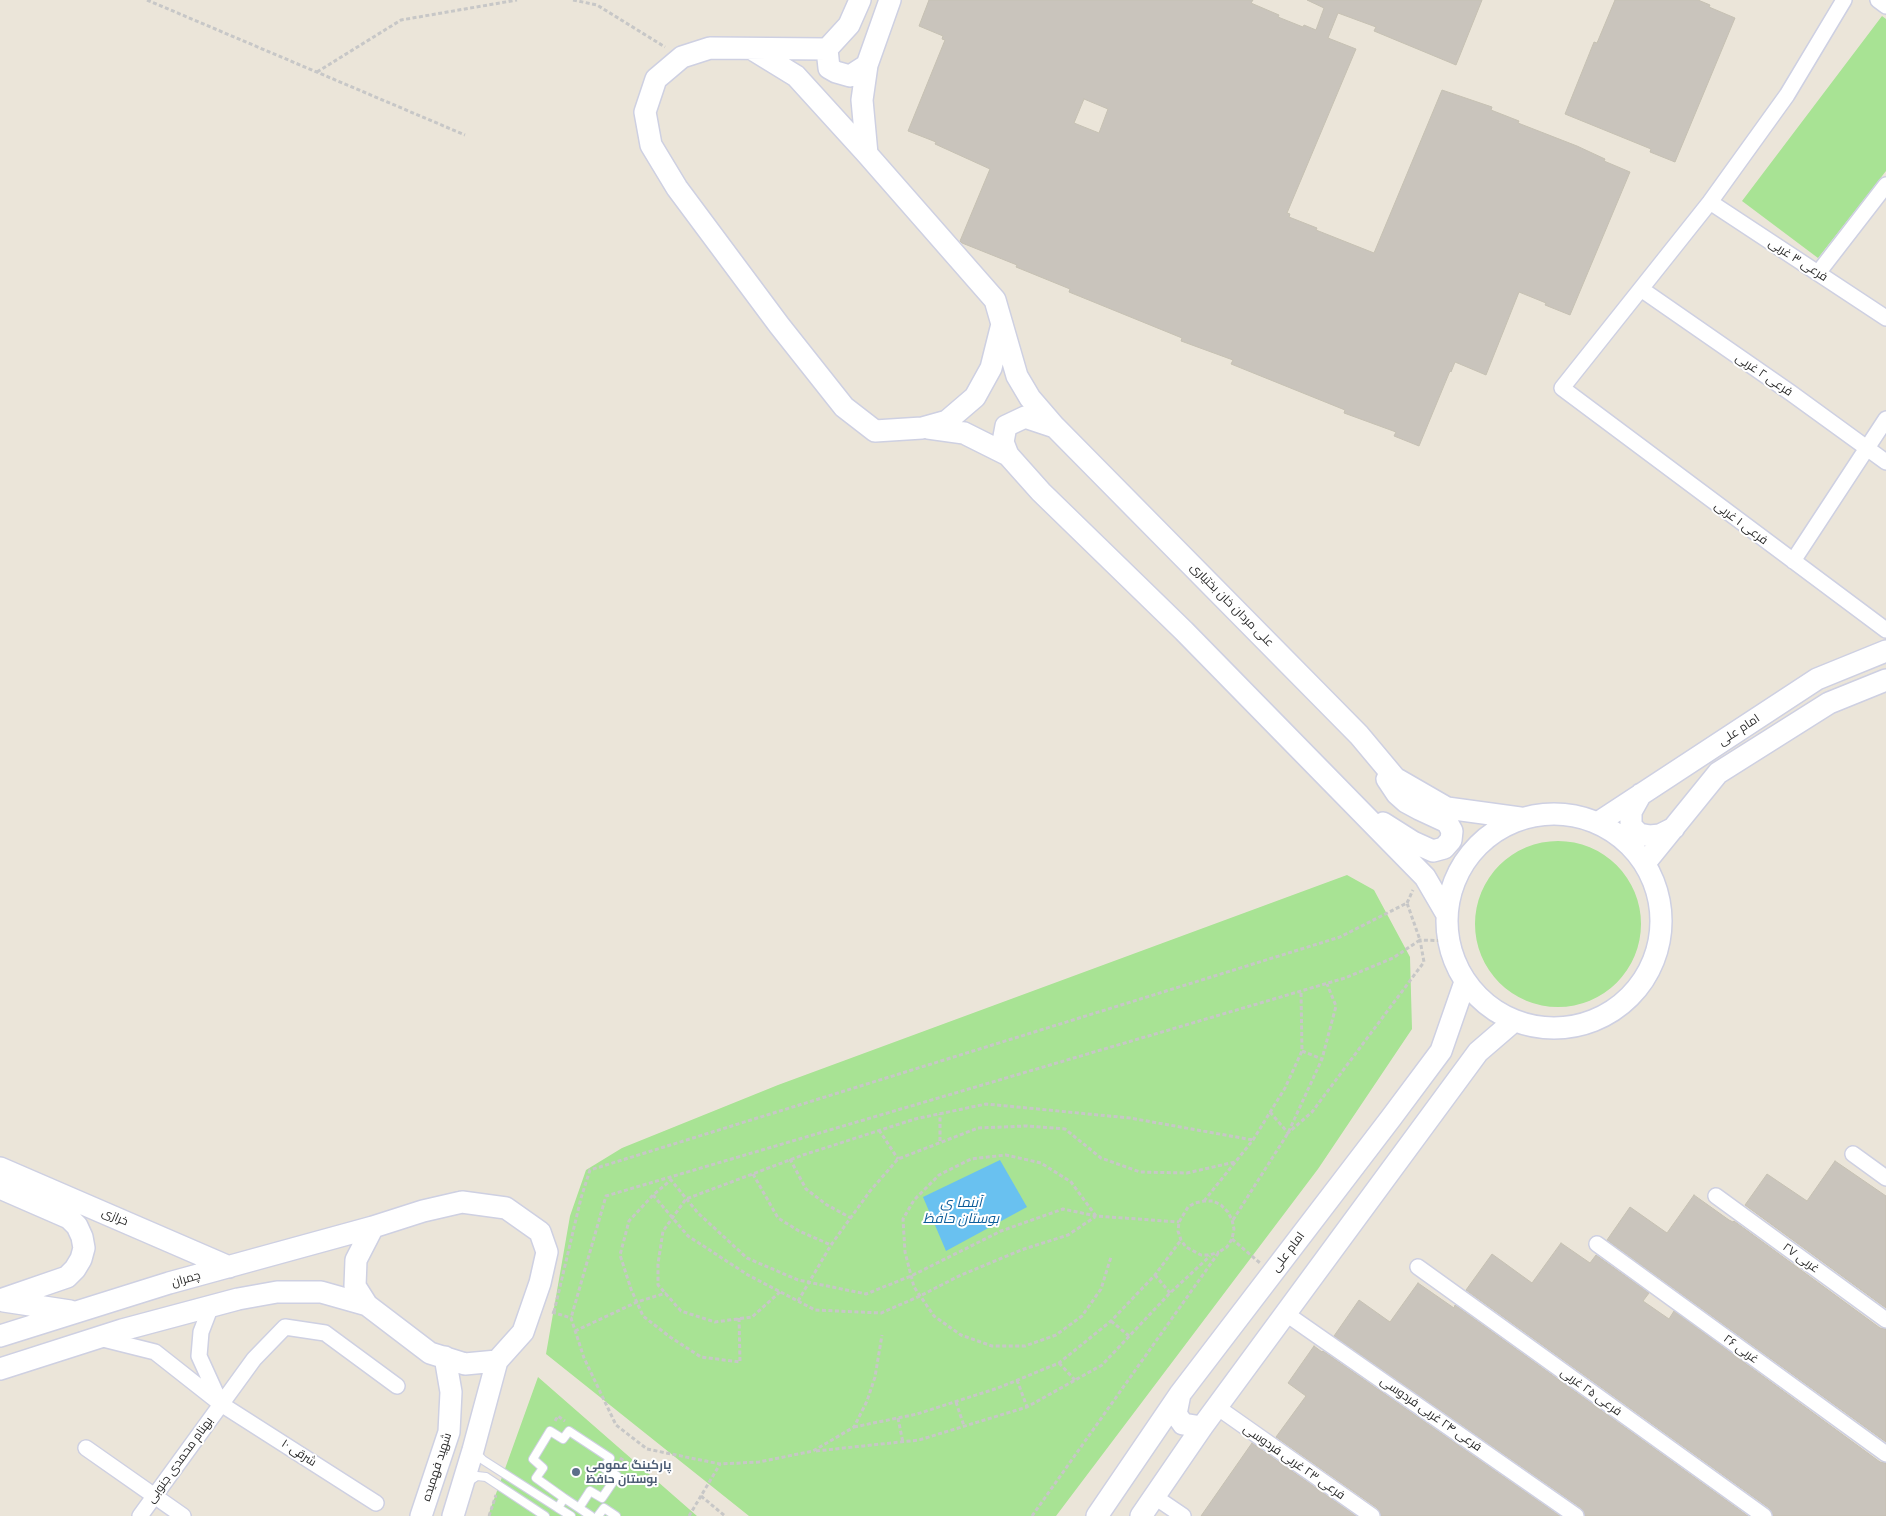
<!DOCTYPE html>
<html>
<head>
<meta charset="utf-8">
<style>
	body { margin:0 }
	canvas { display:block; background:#ebe5d9 }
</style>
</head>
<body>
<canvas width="1886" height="1516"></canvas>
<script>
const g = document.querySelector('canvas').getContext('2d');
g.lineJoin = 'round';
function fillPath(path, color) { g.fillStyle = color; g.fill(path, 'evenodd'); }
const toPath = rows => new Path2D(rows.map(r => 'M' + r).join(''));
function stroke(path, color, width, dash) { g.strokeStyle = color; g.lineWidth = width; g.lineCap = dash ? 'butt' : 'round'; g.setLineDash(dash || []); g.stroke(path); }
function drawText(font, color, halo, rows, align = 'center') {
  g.font = font + ' Mulish,Cairo,sans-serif'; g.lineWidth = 4; g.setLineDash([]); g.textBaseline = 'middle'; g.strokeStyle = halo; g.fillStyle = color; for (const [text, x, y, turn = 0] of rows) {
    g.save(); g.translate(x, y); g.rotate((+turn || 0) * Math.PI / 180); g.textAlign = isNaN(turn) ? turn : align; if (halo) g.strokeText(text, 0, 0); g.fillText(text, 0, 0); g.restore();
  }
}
const green = toPath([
	[1882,16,1886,19,1886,171,1818,258,1742,201],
	'1475 924a83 83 0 1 1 166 0a83 83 0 1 1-166 0Z',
	[1347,875,1374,890,1410,957,1412,1029,1318,1169,1056,1516,749,1516,546,1354,570,1216,586,1170,622,1148,778,1085],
	[538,1377,697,1516,488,1516]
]);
const water = toPath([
	[1000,1160,1027,1207,946,1251,923,1197]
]);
const building = toPath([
	[929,0,1253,0,1251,3,1279,15,1278,17,1303,27,1304,25,1316,30,1324,8,1307,0,1482,0,1456,65,1374,31,1376,27,1338,13,1328,38,1356,49,1287,213,1290,214,1289,217,1317,228,1316,230,1374,253,1442,90,1492,107,1491,110,1519,121,1518,123,1577,146,1605,159,1604,161,1630,172,1570,315,1545,305,1546,303,1519,292,1486,375,1455,362,1451,372,1450,371,1419,446,1394,436,1396,432,1344,413,1345,410,1231,364,1233,360,1181,341,1182,338,1069,292,1070,289,1016,267,1017,265,962,243,960,241,990,169,935,144,936,142,908,131,945,40,942,39,943,36,919,26,929,0],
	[1084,99,1108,109,1099,133,1074,123,1084,99],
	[1615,0,1698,0,1710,5,1709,7,1735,18,1675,162,1650,152,1651,149,1565,114,1594,42,1597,43,1615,0],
	[1835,1161,1886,1196,1886,1308,1745,1205,1767,1174,1807,1201,1835,1161],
	[1694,1195,1729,1220,1733,1222,1734,1221,1880,1328,1886,1329,1886,1442,1607,1240,1630,1207,1667,1233,1694,1195],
	[1561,1243,1590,1263,1596,1255,1649,1293,1643,1301,1669,1319,1674,1311,1880,1462,1886,1463,1886,1516,1773,1516,1769,1508,1466,1290,1492,1254,1532,1283,1561,1243],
	[1418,1283,1454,1308,1455,1305,1748,1516,1585,1516,1581,1508,1334,1336,1359,1300,1390,1322,1418,1283],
	[1314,1346,1322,1352,1323,1351,1560,1516,1381,1516,1377,1508,1276,1437,1306,1396,1288,1383,1314,1346],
	[1252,1443,1356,1516,1201,1516,1252,1443]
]);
const path = toPath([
	[147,0,465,135],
	[573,0,597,5,665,47],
	[317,72,401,20,517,0],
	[1407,903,1413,890],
	[1302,1051,1322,1059],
	[1270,1112,1288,1133,1312,1112,1424,962,1420,940,1449,941],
	[879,1130,898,1159],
	[940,1141,940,1114],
	[790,1159,806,1189,827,1205,851,1218],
	[753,1174,778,1218,799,1231,831,1245],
	[653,1195,688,1236,748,1275,815,1310,881,1313,920,1296,959,1276,1021,1250,1068,1235,1095,1217],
	[1204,1201,1253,1140,1285,1088,1302,1051,1301,992],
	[1096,1216,1071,1182,1041,1163,1006,1155,971,1159,939,1175,914,1200,903,1219,905,1252,914,1287,934,1316,961,1335,992,1346,1025,1346,1056,1335,1082,1316,1101,1289,1111,1257],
	[1233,1220,1288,1133,1322,1059,1336,1006,1327,984],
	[1232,1239,1260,1263],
	[1155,1275,1170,1293],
	[780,1292,752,1317,715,1322,681,1311,658,1285,658,1264,663,1231,686,1199,803,1155,915,1119,986,1104,1130,1118,1253,1140],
	[798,1301,831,1245,870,1191,898,1159,978,1128,1026,1126,1065,1129,1101,1158,1140,1172,1187,1173,1235,1162],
	[552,1312,571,1318,584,1358,616,1425,647,1449,720,1464,759,1462,813,1451,854,1427,867,1401,875,1377,882,1335],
	[554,1312,581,1198,590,1170,1340,937,1407,903,1420,940,1393,958,1345,978,606,1196,571,1318],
	[739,1318,740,1362,701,1357,670,1337,643,1316,631,1289,620,1255,629,1221,653,1195,671,1180,698,1213,747,1258,798,1280,866,1294,911,1276,1001,1231,1063,1209,1096,1216,1179,1222],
	[1111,1321,1129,1336],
	[575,1331,637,1302,666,1293],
	[1059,1363,1075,1380],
	[1017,1380,1027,1407],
	[956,1402,964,1426],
	[898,1418,903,1443],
	[555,1421,558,1416,565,1421],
	[854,1427,917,1414,998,1388,1059,1363,1111,1321,1155,1275,1181,1240],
	[816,1451,919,1440,1027,1407,1102,1365,1170,1293,1210,1256],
	[620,1458,629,1464,626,1469],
	[701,1496,725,1516],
	[489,1516,496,1495],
	[689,1516,720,1464],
	[1032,1516,1219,1252,1227,1247,1232,1239,1234,1229,1232,1220,1228,1212,1221,1205,1213,1201,1204,1201,1195,1203,1188,1207,1179,1222,1178,1231,1181,1240,1186,1247,1201,1255,1210,1255,1219,1252]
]);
const lane = toPath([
	[476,1451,477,1454,483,1460,558,1508,564,1498,536,1478,543,1468,533,1459,550,1431,563,1439,569,1431,610,1458,604,1468,617,1476,602,1498,590,1491,579,1508,591,1516],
	[468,1482,477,1476,486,1477,545,1516],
	[564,1498,579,1508],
	[558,1508,571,1516],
	[598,1516,604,1508,616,1516]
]);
const street = toPath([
	[1844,0,1787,95,1710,202,1562,388,1886,630],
	[1878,0,1886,6],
	[1710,202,1886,318],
	[1818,273,1886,185],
	[1641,289,1791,393,1886,462],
	[1793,561,1886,419],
	[1853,1154,1886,1178],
	[1716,1196,1886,1320],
	[1597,1244,1886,1454],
	[1418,1267,1764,1516],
	[211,1306,201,1332,199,1356,219,1400],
	[1285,1313,1576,1516],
	[99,1338,155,1352,221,1404,376,1503],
	[1217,1407,1372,1516],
	[86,1448,183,1516],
	[1155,1497,1183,1516],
	[140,1516,254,1359,285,1327,325,1333,397,1386]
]);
const secondary = toPath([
	[860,0,849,25,827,49,710,48,682,57,656,79,645,112,651,145,677,188,779,325,844,407,875,431,922,428,947,421,975,397,991,368,1002,324],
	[752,49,796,76,867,154,995,300,1017,376,1030,398,1055,427,1359,735,1395,778,1447,808,1520,818],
	[827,49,829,68,836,72,850,76,867,65],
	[867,154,862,100,867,65,890,0],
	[928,428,964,433,1008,455,1041,492,1184,631,1425,877,1446,913],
	[1008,455,1003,442,1006,426,1025,417,1055,427],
	[1641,794,1631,812,1631,826,1639,834,1650,836,1660,835,1674,828],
	'1447 921a107 107 0 1 1 214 0a107 107 0 1 1-214 0Z',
	[1599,822,1817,679,1886,651],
	[1383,823,1413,842,1433,851,1444,848,1451,840,1452,831,1447,822,1419,809,1406,802,1397,794,1387,779],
	[1645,863,1718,773,1829,703,1886,680],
	[0,1168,229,1267],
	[0,1188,69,1218,77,1226,82,1237,84,1248,81,1259,75,1269,67,1277,0,1300],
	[462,1202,506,1208,540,1232,547,1252,540,1283,523,1332,497,1361,465,1364,430,1353,367,1305,355,1286,356,1260,373,1227,423,1211,462,1202],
	[4,1301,70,1311],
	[0,1336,169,1283,373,1227],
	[0,1369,122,1330,238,1299,277,1292,321,1292,367,1305],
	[1180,1394,1176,1414,1183,1424,1202,1427],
	[421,1516,449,1432,451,1392,445,1357],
	[453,1516,473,1450,497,1361],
	[1097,1516,1180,1394,1391,1118,1441,1051,1465,982],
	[1141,1516,1202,1427,1478,1052,1514,1021]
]);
const markers = [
	[576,1472,5,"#5c6f8a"]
];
const streetNames = [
	["فرعی ۳ غربی",1798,260,33],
	["فرعی ۲ غربی",1764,375,34],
	["فرعی ۱ غربی",1741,523,37],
	["علی مردان خان بختیاری",1232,605,45],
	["امام علی",1739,730,-33],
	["خرازی",115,1217,23],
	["امام علی",1288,1252,-53],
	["۲۷ غربی",1801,1258,36],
	["چمران",186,1279,-16],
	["۲۶ غربی",1741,1349,36],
	["فرعی ۲۵ غربی",1591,1392,36],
	["فرعی ۲۴ غربی فردوسی",1431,1414,35],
	["۱۰ شرقی",299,1453,33],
	["بهنام محمدی جنوبی",180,1460,-54],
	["فرعی ۲۳ غربی فردوسی",1294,1462,35],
	["شهید فهمیده",437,1467,-72]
];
const serviceNames = [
	["پارکینگ عمومی",586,1465],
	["بوستان حافظ",586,1479]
];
const waterNames = [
	["آبنما ی",961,1203],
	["بوستان حافظ",961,1219]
];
fillPath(green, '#a8e394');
fillPath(water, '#69c1f0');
fillPath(building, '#c9c4bc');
stroke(building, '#c6c1b3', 1);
stroke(lane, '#ced0e2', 10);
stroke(street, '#ced0e2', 18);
stroke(secondary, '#ced0e2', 24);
stroke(path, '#c7c7c7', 3, [4, 2.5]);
stroke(lane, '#fff', 8);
stroke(street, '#fff', 15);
stroke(secondary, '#fff', 21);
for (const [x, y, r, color] of markers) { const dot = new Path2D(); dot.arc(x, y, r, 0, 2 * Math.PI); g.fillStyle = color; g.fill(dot); stroke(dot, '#fff', 2); }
drawText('12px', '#282828', '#fff', streetNames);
drawText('bold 12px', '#4e5e75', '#fff', serviceNames, 'left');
drawText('italic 14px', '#0b5c99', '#fff', waterNames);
</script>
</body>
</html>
